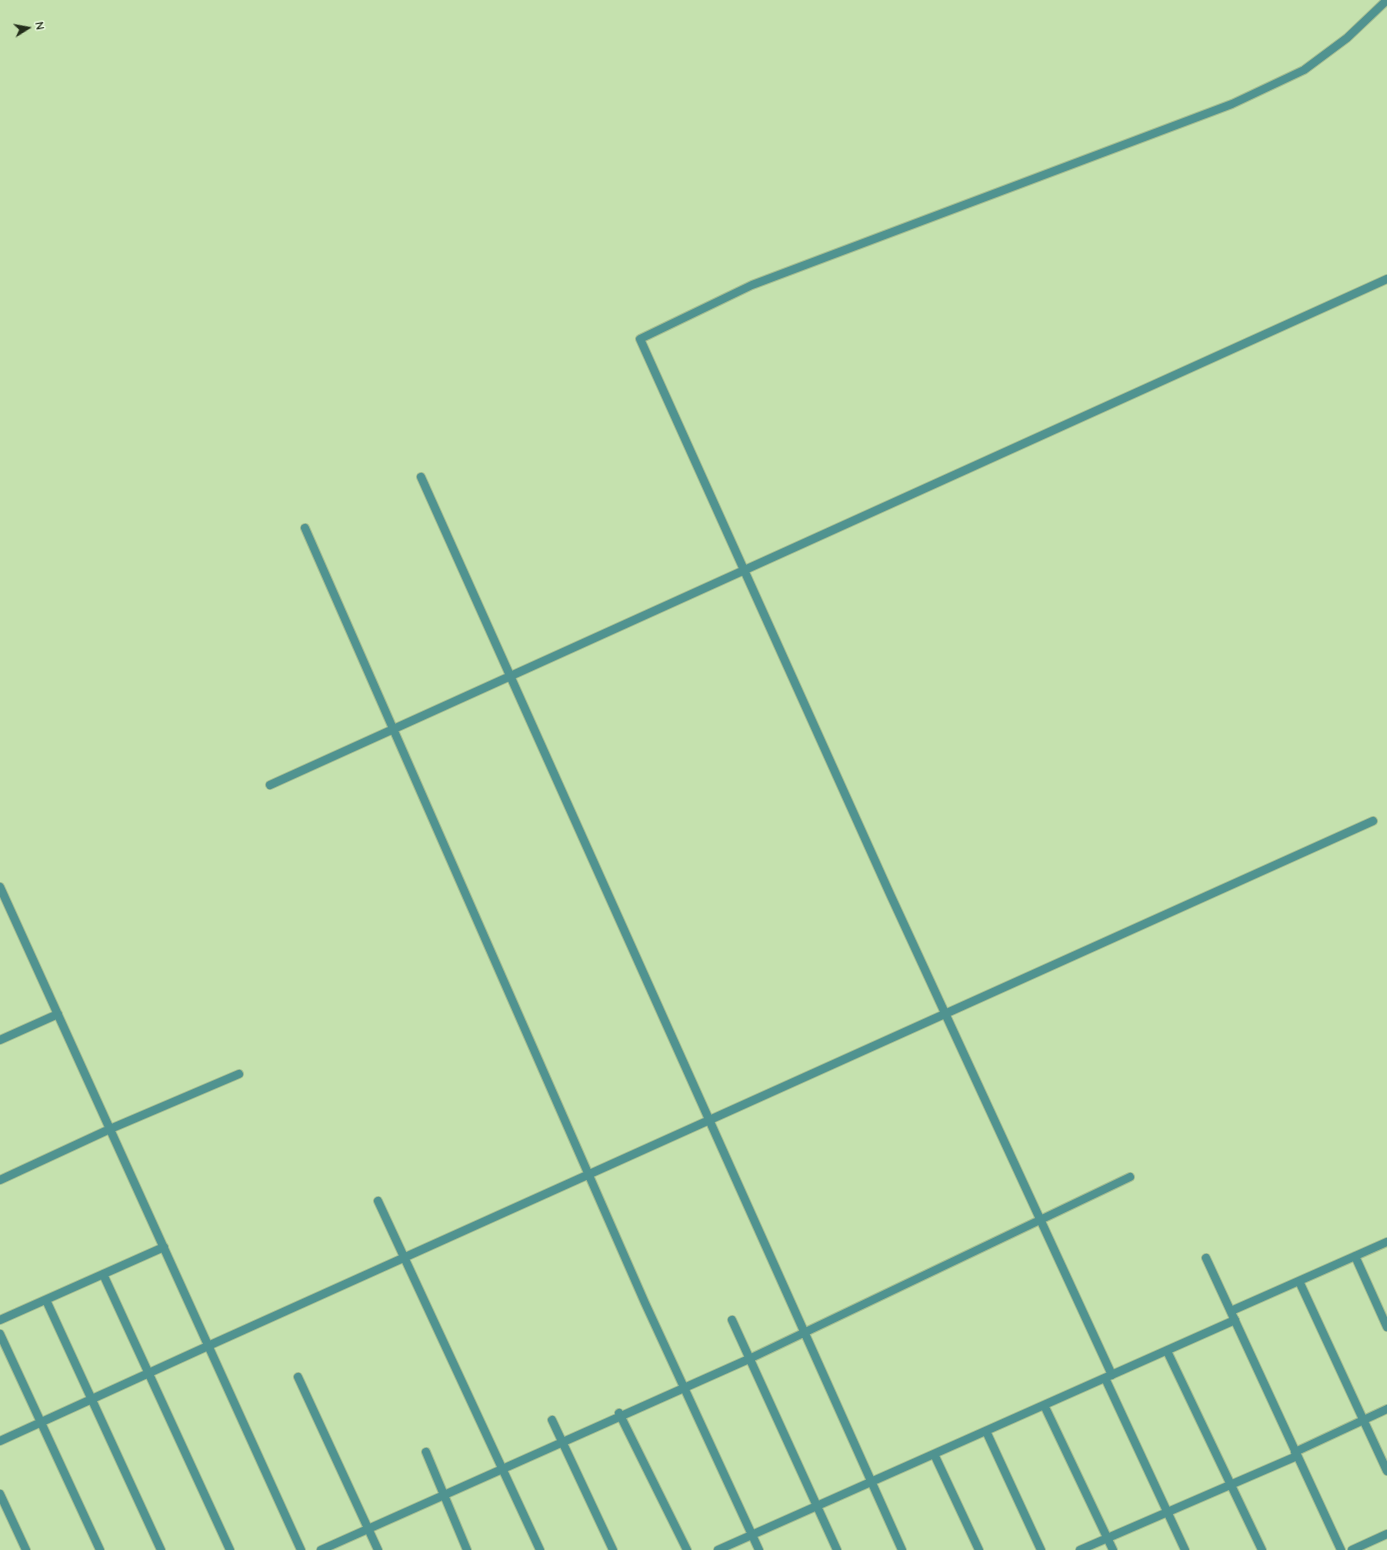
<!DOCTYPE html>
<html>
<head>
<meta charset="utf-8">
<style>
	body { margin:0 }
	#map { position:relative; width:1387px; height:1550px; overflow:hidden; background:#c5e1ae; font-family:Quicksand,sans-serif }
	canvas { display:block }
	.north { position:absolute; left:8px; top:8px; width:40px; height:40px; -webkit-text-stroke:3px #eefde3; paint-order:stroke; rotate:79deg; font-size:11px; font-weight:700; line-height:16px; text-align:center; color:#242e1b }
	.north::after { content:''; display:block; margin:auto; width:14px; height:18px; background:#242e1b; clip-path:polygon(50% 0,100% 100%,50% 72%,0 100%) }
</style>
</head>
<body>
<div id="map">
<canvas width="1387" height="1550"></canvas>
<div class="north">N</div>
</div>
<script>
const g = document.querySelector('canvas').getContext('2d');
g.lineJoin = 'round';
const toPath = rows => new Path2D(rows.map(r => 'M' + r).join(''));
function stroke(path, color, width, dash) { g.strokeStyle = color; g.lineWidth = width; g.lineCap = dash ? 'butt' : 'round'; g.setLineDash(dash || []); g.stroke(path); }
const minor = toPath([
	[421,477,902,1550],
	[305,528,645,1303,759,1550],
	[270,785,1387,279],
	[0,887,301,1550],
	[0,1040,58,1014],
	[0,1180,110,1129,239,1074],
	[378,1201,540,1550],
	[1355,1256,1387,1327],
	[103,1274,230,1550],
	[1299,1281,1387,1471],
	[46,1300,161,1550],
	[1231,1311,1387,1242],
	[0,1320,164,1247],
	[732,1320,837,1550],
	[0,1334,100,1550],
	[1167,1351,1262,1550],
	[1112,1375,890,894,640,339,752,285,1232,104,1304,70,1347,38,1387,0],
	[298,1377,378,1550],
	[1105,1378,1185,1550],
	[1044,1405,1113,1550],
	[619,1413,687,1550],
	[552,1420,613,1550],
	[986,1431,1041,1550],
	[0,1441,208,1346,1373,821],
	[426,1452,467,1550],
	[1295,1452,1387,1409],
	[934,1454,979,1550],
	[0,1494,26,1550],
	[321,1550,749,1359,1130,1177],
	[718,1550,1235,1320],
	[1080,1550,1297,1456],
	[1352,1550,1387,1534]
]);
const tertiary = toPath([
	[1206,1258,1341,1550]
]);
stroke(minor, '#a5bd91', 10);
stroke(tertiary, '#a5bd91', 10);
stroke(minor, '#509390', 8);
stroke(tertiary, '#509390', 8);
</script>
</body>
</html>
